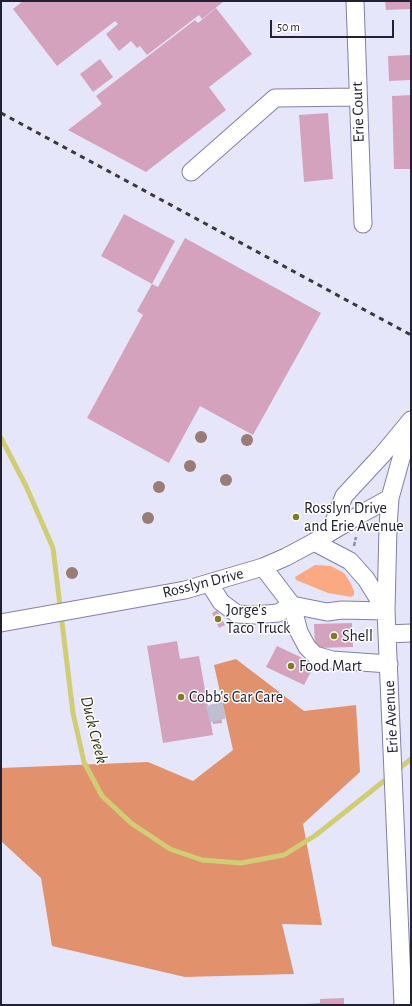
<!DOCTYPE html>
<html>
<head>
<meta charset="utf-8">
<style>
	body { margin:0 }
	#map { position:relative; width:412px; height:1006px; overflow:hidden; background:#e6e6fa; font-family:"Alegreya Sans",sans-serif }
	canvas { display:block }
	.frame { position:absolute; inset:0; border:2px solid #212133; pointer-events:none }
	.scale { position:absolute; left:270px; top:20px; width:124px; height:18px; box-sizing:border-box; border:2px solid #212133; border-top:0; padding-left:5px; font-size:12px; line-height:14px; white-space:nowrap; color:#212133; -webkit-text-stroke:3px #fff; paint-order:stroke }
</style>
</head>
<body>
<div id="map">
<canvas width="412" height="1006"></canvas>
<div class="frame"></div>
<div class="scale">50 m</div>
</div>
<script>
const g = document.querySelector('canvas').getContext('2d');
g.lineJoin = 'round';
function fillPath(path, color) { g.fillStyle = color; g.fill(path, 'evenodd'); }
const toPath = rows => new Path2D(rows.map(r => 'M' + r).join(''));
function stroke(path, color, width, dash) { g.strokeStyle = color; g.lineWidth = width; g.lineCap = dash ? 'butt' : 'round'; g.setLineDash(dash || []); g.stroke(path); }
function drawText(font, color, halo, rows, align = 'center') {
  g.font = font + ' "Alegreya Sans",sans-serif'; g.lineWidth = 3; g.setLineDash([]); g.textBaseline = 'middle'; g.strokeStyle = halo; g.fillStyle = color; for (const [text, x, y, turn = 0] of rows) {
    g.save(); g.translate(x, y); g.rotate((+turn || 0) * Math.PI / 180); g.textAlign = isNaN(turn) ? turn : align; if (halo) g.strokeText(text, 0, 0); g.fillText(text, 0, 0); g.restore();
  }
}
const green = toPath([
	[315,565,331,566,344,573,350,582,354,591,354,595,351,597,328,593,296,580,295,577]
]);
const forest = toPath([
	[236,659,304,711,356,705,360,772,303,824,322,925,282,924,294,974,185,977,52,946,41,878,1,841,1,768,148,762,193,781,233,750,214,665]
]);
const stream = toPath([
	[1,438,26,486,53,548,73,713,84,762,102,796,131,823,170,849,202,860,241,863,284,855,316,835,389,777],
	[397,770,411,759]
]);
const building = toPath([
	[23,1,224,1,202,19,199,15,147,55,140,46,137,48,131,41,119,51,106,34,118,24,115,21,57,66,13,9],
	[385,1,411,1,411,9,386,10],
	[216,8,252,54,209,87,226,110,146,172,68,130,102,104,96,96,195,20,198,23],
	[411,55,411,80,389,81,388,56],
	[100,59,113,77,93,92,80,74],
	[411,95,411,169,394,169,392,96],
	[328,113,333,179,304,182,299,115],
	[124,214,175,241,152,284,101,256],
	[185,238,321,313,253,435,200,406,169,463,87,418,143,315,137,311,152,284,158,287],
	[217,610,225,625,219,628,212,613],
	[352,623,353,647,315,648,314,624],
	[177,641,180,659,199,656,213,735,163,743,147,646],
	[277,646,315,664,304,685,266,667],
	[219,703,222,723,213,724,210,705],
	[344,998,344,1005,307,1005,307,1004,320,1003,320,999]
]);
const minorTunnel = toPath([
	[214,704,219,723]
]);
const path = toPath([
	[354,546,356,537]
]);
const minor = toPath([
	[355,1,363,224],
	[191,172,275,98,358,97],
	[330,532,344,496,382,455,411,420],
	[314,542,350,561,366,579,386,611],
	[263,567,292,605,327,612,342,610,386,611],
	[209,583,221,602,237,614,255,615,278,613,292,605,299,632,307,647,315,655,332,660,389,664],
	[1,623,185,590,263,567,286,557,314,542,361,514,390,498],
	[387,634,411,633],
	[403,1005,386,611,388,527,390,498,402,455,411,432]
]);
const rail = toPath([
	[1,113,411,335]
]);
const trees = [
	[201,437],
	[247,440],
	[190,466],
	[226,480],
	[159,487],
	[148,518],
	[72,573]
];
const markers = [
	[296,517,4,"#817c23"],
	[218,619,4,"#817c23"],
	[334,636,4,"#817c23"],
	[291,666,4,"#817c23"],
	[181,697,4,"#817c23"]
];
const streetNames = [
	["Erie Court",358,112,-92],
	["Rosslyn Drive",203,583,-14],
	["Erie Avenue",391,717,-93]
];
const poiNames = [
	["Rosslyn Drive",304,508],
	["and Erie Avenue",304,526],
	["Jorge's",226,610],
	["Taco Truck",226,628],
	["Shell",342,636],
	["Food Mart",299,666],
	["Cobb's Car Care",189,697]
];
const waterNames = [
	["Duck Creek",94,730,76]
];
fillPath(green, '#faa983');
fillPath(forest, '#e1916b');
stroke(stream, '#d1cd74', 5);
fillPath(building, '#d5a2bd');
stroke(minorTunnel, '#bfbfd2', 17, [17, 8]);
stroke(minor, '#817fae', 19);
stroke(path, '#8e8ea1', 2.5, [4, 2]);
stroke(minor, '#fff', 17);
stroke(rail, '#373749', 3, [5, 5]);
g.fillStyle = '#987c75';
for (const [x, y] of trees) { g.beginPath(); g.arc(x, y, 6, 0, 2 * Math.PI); g.fill(); }
for (const [x, y, r, color] of markers) { const dot = new Path2D(); dot.arc(x, y, r, 0, 2 * Math.PI); g.fillStyle = color; g.fill(dot); stroke(dot, '#fff', 1.5); }
drawText('16px', '#212133', '#fff', streetNames);
drawText('16px', '#212133', '#fff', poiNames, 'left');
drawText('italic 17px', '#36340d', '#fff', waterNames);
</script>
</body>
</html>
